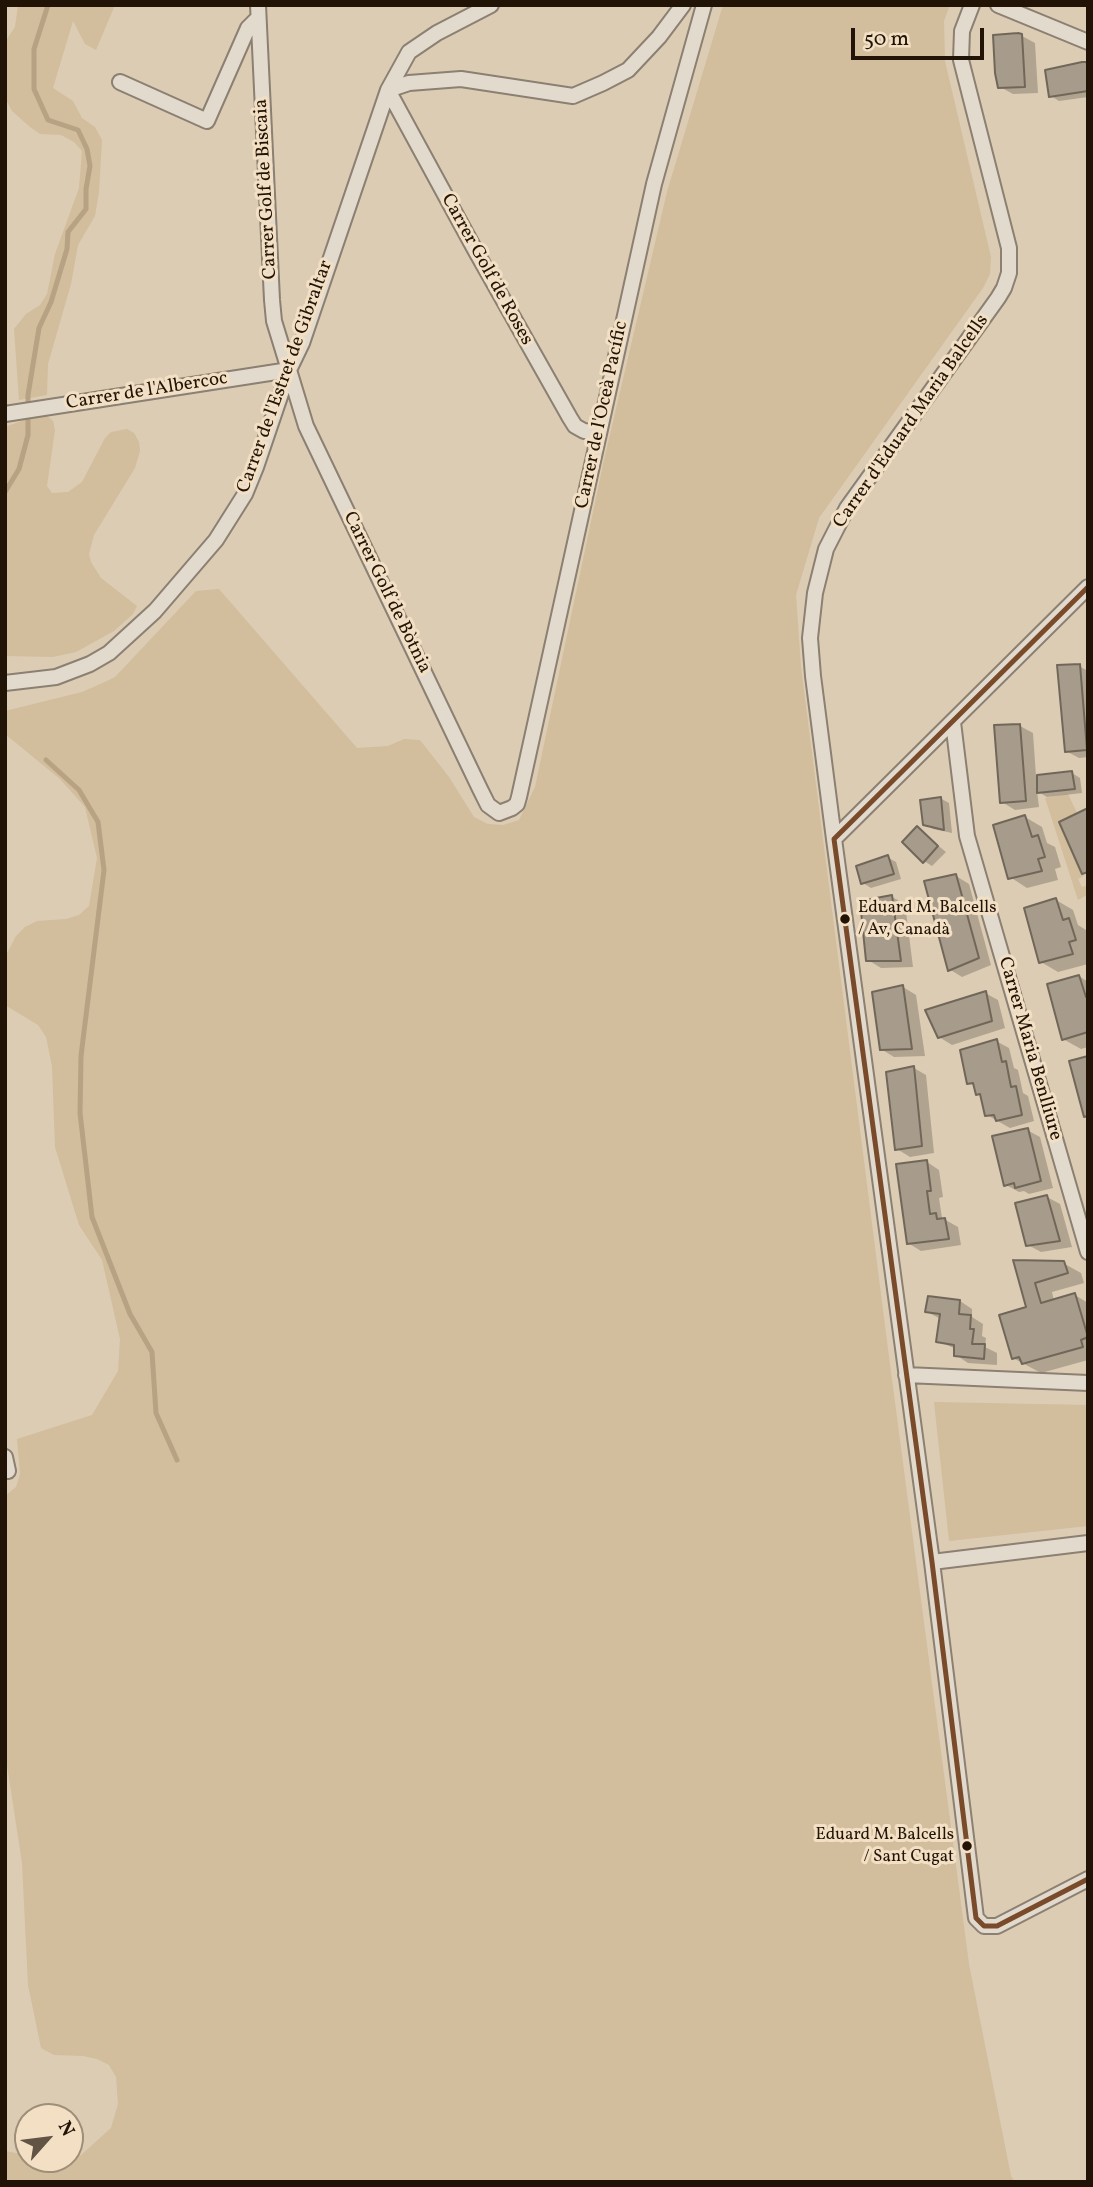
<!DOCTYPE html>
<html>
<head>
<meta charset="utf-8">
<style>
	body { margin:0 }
	#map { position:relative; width:1093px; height:2187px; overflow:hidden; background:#dcccb4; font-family:Vollkorn,serif }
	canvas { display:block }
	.frame { position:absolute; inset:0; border:7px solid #211407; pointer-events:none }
	.north { position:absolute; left:14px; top:2103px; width:70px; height:70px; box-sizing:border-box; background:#f3e0c4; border:2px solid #9f8e78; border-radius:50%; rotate:62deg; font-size:19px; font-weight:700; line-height:28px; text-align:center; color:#211407 }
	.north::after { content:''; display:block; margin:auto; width:24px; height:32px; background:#625444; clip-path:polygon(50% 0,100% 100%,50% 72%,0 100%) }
	.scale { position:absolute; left:851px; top:28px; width:133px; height:32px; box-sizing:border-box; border:4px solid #211407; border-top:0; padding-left:9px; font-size:21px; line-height:24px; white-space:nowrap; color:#211407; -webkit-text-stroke:5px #f3e0c4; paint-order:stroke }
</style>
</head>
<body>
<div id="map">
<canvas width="1093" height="2187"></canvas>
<div class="frame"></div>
<div class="north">N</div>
<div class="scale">50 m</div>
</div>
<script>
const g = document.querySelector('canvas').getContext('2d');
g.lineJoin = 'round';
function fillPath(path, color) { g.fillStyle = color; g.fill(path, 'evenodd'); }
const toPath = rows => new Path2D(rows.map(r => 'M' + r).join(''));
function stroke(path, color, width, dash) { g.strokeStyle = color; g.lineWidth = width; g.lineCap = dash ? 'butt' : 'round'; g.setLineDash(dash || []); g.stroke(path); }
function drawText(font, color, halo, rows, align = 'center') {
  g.font = font + ' Vollkorn,serif'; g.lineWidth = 6; g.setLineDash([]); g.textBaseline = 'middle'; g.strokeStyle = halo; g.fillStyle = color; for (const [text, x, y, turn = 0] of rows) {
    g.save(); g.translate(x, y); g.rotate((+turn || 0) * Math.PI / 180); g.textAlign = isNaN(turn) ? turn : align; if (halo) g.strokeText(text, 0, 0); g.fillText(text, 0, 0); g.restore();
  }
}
const green = toPath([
	[18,5,115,5,96,50,85,44,73,21,53,88,73,101,82,118,95,127,102,140,99,192,95,216,78,245,71,284,48,364,47,395,19,400,14,329,26,314,40,305,47,294,55,254,79,188,82,151,74,142,61,135,40,134,30,127,12,111,5,98,5,42,15,27],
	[723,5,950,5,944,21,945,61,991,257,990,274,983,288,819,518,796,595,801,667,888,1349,969,1964,1011,2176,1015,2182,5,2182,5,2151,28,2155,28,2159,70,2159,80,2156,111,2128,118,2104,116,2077,109,2065,97,2059,83,2056,54,2055,41,2048,28,1985,22,1863,5,1752,5,1496,16,1487,20,1474,17,1439,92,1415,118,1371,120,1339,102,1260,79,1225,55,1147,52,1066,46,1037,38,1025,5,1005,5,957,16,936,25,927,37,921,66,919,79,915,89,906,97,858,85,807,60,779,5,734,5,711,82,692,107,681,115,677,196,591,219,589,357,748,388,746,404,739,420,740,449,777,474,817,488,824,503,825,519,820,535,787,604,460,667,192],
	[38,415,46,415,53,421,55,430,47,486,52,493,68,492,82,482,105,438,111,432,127,429,134,433,139,442,140,451,135,468,94,535,89,554,91,562,101,578,137,606,133,614,114,631,76,652,53,657,5,656,5,427],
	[1068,794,1077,813,1059,822,1084,876,1078,879,1082,887,1088,885,1088,894,1078,900,1045,798],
	[934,1402,1088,1405,1088,1526,949,1541]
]);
const shadow = toPath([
	[1022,36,1035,43,1038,93,1013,94,1000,87],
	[1088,65,1088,97,1059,101,1051,96],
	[1079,666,1088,671,1088,757,1079,758,1066,751],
	[1020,726,1033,733,1036,776,1072,773,1080,778,1082,793,1047,797,1037,791,1039,807,1015,810,1002,802],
	[940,798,949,803,952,833,933,829,925,824],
	[1025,817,1042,827,1047,843,1055,847,1061,867,1055,869,1058,880,1027,888,1010,877],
	[918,829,946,852,932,866,924,861],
	[887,857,896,862,901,879,871,888,863,883],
	[956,876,969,884,991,965,962,977,949,969],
	[892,897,905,904,913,967,881,968,868,960],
	[1056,900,1073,910,1078,925,1086,930,1088,936,1088,951,1086,952,1088,964,1058,972,1041,962],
	[1079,976,1088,982,1088,1047,1081,1049,1063,1039],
	[903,987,916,995,925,1056,894,1057,881,1049],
	[985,993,998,1000,1005,1028,952,1045,939,1037],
	[996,1041,1009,1048,1014,1068,1018,1070,1023,1093,1028,1096,1034,1121,1010,1128,987,1115,982,1096,978,1093,976,1087,969,1083],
	[914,1068,926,1075,934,1153,910,1157,897,1149],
	[1027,1130,1040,1137,1053,1188,1029,1194,1024,1191,1019,1192,1006,1185],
	[927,1162,939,1170,943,1197,939,1198,942,1218,958,1227,961,1245,921,1251,908,1243],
	[1047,1197,1060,1204,1072,1247,1041,1252,1028,1245],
	[1015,1262,1063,1263,1081,1273,1084,1283,1052,1292,1054,1301,1075,1295,1088,1303,1088,1360,1041,1373,1013,1358,1029,1309],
	[960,1301,972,1309,972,1317,983,1324,982,1336,986,1338,985,1347,997,1353,997,1365,968,1363,956,1355,956,1349,938,1341,941,1319,927,1312]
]);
const stream = toPath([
	[5,492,19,469,28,435,28,395,39,328,51,302,67,249,68,232,86,209,86,189,90,166,87,149,78,130,48,120,34,89,34,49,48,5],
	[46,760,79,790,98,822,104,870,81,1056,80,1113,92,1217,130,1314,152,1352,156,1413,177,1460]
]);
const building = toPath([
	[1018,33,1022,34,1025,87,998,88,995,73,993,35,1018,33],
	[1082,62,1086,62,1088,65,1088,91,1049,97,1045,70,1082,62],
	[1080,664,1087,750,1065,752,1057,665,1080,664],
	[1020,724,1026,801,1000,803,994,725,1020,724],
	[1072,771,1075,789,1037,793,1037,775,1072,771],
	[941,797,944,830,923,825,920,800,941,797],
	[1088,808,1088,872,1082,874,1059,822,1088,808],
	[1025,815,1032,837,1038,835,1045,857,1038,859,1042,871,1008,879,993,825,1025,815],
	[917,826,938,846,923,863,902,842,917,826],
	[888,855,894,874,861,884,856,866,888,855],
	[956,874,979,958,948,971,924,881,956,874],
	[892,895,901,961,866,961,860,901,892,895],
	[1056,898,1063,920,1069,918,1076,940,1069,942,1073,954,1039,963,1024,908,1056,898],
	[1079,975,1086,997,1088,996,1088,1032,1062,1040,1047,984,1079,975],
	[903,985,912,1049,880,1050,872,992,903,985],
	[986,991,992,1021,938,1038,925,1010,986,991],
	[997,1039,1002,1062,1006,1061,1011,1087,1016,1086,1022,1115,996,1121,994,1115,985,1116,980,1094,976,1095,973,1083,967,1084,960,1050,997,1039],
	[1088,1056,1088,1116,1084,1117,1069,1061,1088,1056],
	[914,1066,922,1146,895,1150,886,1072,914,1066],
	[1028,1128,1041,1181,1015,1188,1014,1183,1004,1186,992,1136,1028,1128],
	[927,1160,931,1191,927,1191,930,1214,936,1213,937,1219,945,1218,949,1239,907,1244,896,1164,927,1160],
	[1047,1195,1060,1241,1026,1246,1015,1203,1047,1195],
	[1013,1260,1064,1261,1068,1273,1035,1283,1041,1303,1075,1293,1088,1337,1081,1340,1083,1347,1022,1364,1019,1357,1012,1359,999,1315,1026,1307,1013,1260],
	[928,1296,960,1300,959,1314,971,1315,970,1329,974,1329,972,1344,985,1344,984,1359,954,1356,954,1345,936,1342,940,1314,925,1312,928,1296]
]);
const street = toPath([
	[258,5,272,300,274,321,289,370,306,426,480,789,488,805,499,813,512,808,517,804,519,797,654,184,704,5],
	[972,5,962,31,961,60,1009,248,1009,273,1004,288,998,298,847,508,826,549,815,593,810,638,813,676,834,839,932,1562,976,1918,984,1926,997,1926,1088,1879],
	[998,5,1088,42],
	[120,82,207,121,248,28,257,19],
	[388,90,474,248,570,418,575,426,584,431,599,432],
	[388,90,409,83,461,79,573,96,603,83,628,70,659,37,683,5],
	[5,414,289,370],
	[5,683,56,677,90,664,109,653,155,611,216,540,245,494,256,467,289,370,302,343,388,90,409,52,437,33,491,5],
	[953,722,967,836,1088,1252],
	[834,839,1088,587],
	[906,1375,1088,1383],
	[5,1457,8,1471],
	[932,1562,1088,1543]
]);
const bus1 = toPath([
	[1088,587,834,839,932,1562,976,1918,984,1926,997,1926,1088,1879]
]);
const markers = [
	[845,919,6,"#211407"],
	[967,1846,6,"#211407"]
];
const busNames = [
	["Eduard M. Balcells",858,909],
	["/ Av, Canadà",858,931],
	["Eduard M. Balcells",954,1836,"right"],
	["/ Sant Cugat",954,1858,"right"]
];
const streetNames = [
	["Carrer Golf de Biscaia",267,189,-93],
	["Carrer Golf de Roses",486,270,61],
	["Carrer de l'Estret de Gibraltar",286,377,-70],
	["Carrer de l'Albercoc",147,392,-9],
	["Carrer de l'Oceà Pacífic",603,415,-78],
	["Carrer d'Eduard Maria Balcells",912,422,-55],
	["Carrer Golf de Bòtnia",386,593,64],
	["Carrer Maria Benlliure",1029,1049,74]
];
fillPath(green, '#d2bd9c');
fillPath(shadow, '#0003');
stroke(stream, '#b7a284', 5);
fillPath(building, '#a79b8b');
stroke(building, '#716759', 2);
stroke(street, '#8b8071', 18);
stroke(street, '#e3dace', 14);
stroke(bus1, '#7a4b2a', 5);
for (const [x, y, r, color] of markers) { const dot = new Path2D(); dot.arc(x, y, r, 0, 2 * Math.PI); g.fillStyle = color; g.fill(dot); stroke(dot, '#f3e0c4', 2.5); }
drawText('17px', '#211407', '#f3e0c4', busNames, 'left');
drawText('19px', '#211407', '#f3e0c4', streetNames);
</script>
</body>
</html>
